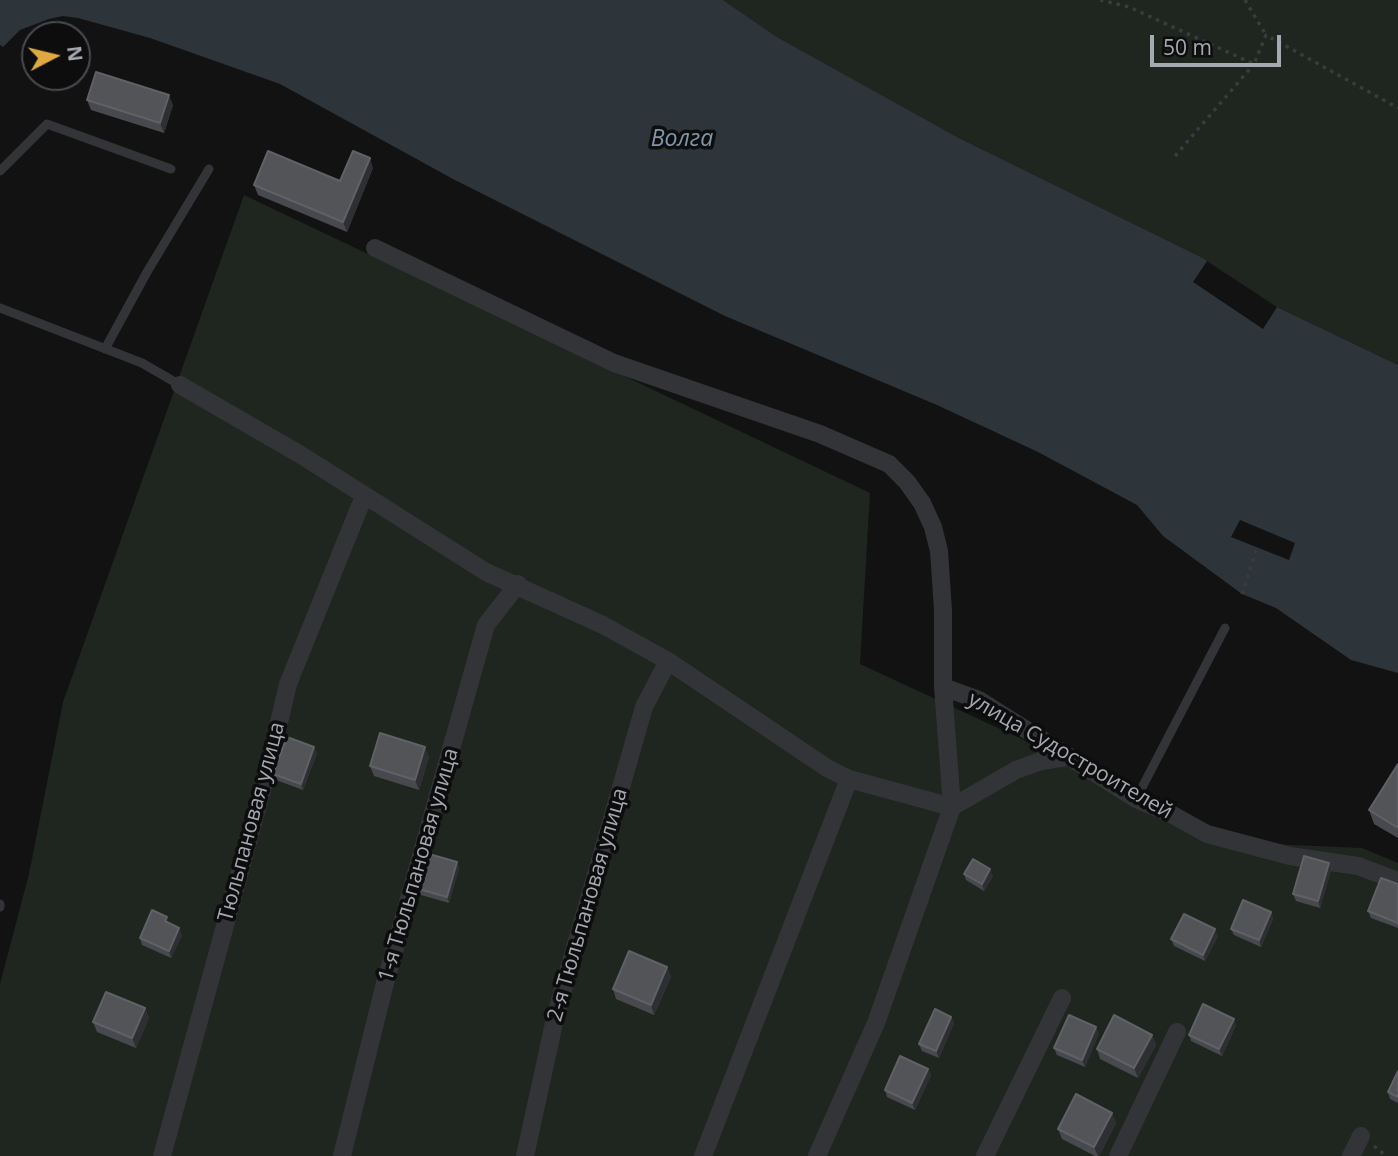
<!DOCTYPE html>
<html>
<head>
<meta charset="utf-8">
<style>
	body { margin:0 }
	#map { position:relative; width:1398px; height:1156px; overflow:hidden; background:#121213; font-family:"Open Sans",sans-serif }
	canvas { display:block }
	.north { position:absolute; left:21px; top:21px; width:70px; height:70px; box-sizing:border-box; background:#0d0d0e; border:2px solid #4a4b50; border-radius:50%; rotate:83deg; font-size:19px; font-weight:700; line-height:28px; text-align:center; color:#a5a9b2 }
	.north::after { content:''; display:block; margin:auto; width:24px; height:32px; background:#dda940; clip-path:polygon(50% 0,100% 100%,50% 72%,0 100%) }
	.scale { position:absolute; left:1150px; top:35px; width:131px; height:32px; box-sizing:border-box; border:4px solid #a5a9b2; border-top:0; padding-left:9px; font-size:21px; line-height:24px; white-space:nowrap; color:#a5a9b2; -webkit-text-stroke:5px #0d0d0e; paint-order:stroke }
</style>
</head>
<body>
<div id="map">
<canvas width="1398" height="1156"></canvas>
<div class="north">N</div>
<div class="scale">50 m</div>
</div>
<script>
const g = document.querySelector('canvas').getContext('2d');
g.lineJoin = 'round';
function fillPath(path, color) { g.fillStyle = color; g.fill(path, 'evenodd'); }
const toPath = rows => new Path2D(rows.map(r => 'M' + r).join(''));
function stroke(path, color, width, dash) { g.strokeStyle = color; g.lineWidth = width; g.lineCap = dash ? 'butt' : 'round'; g.setLineDash(dash || []); g.stroke(path); }
function drawText(font, color, halo, rows, align = 'center') {
  g.font = font + ' "Open Sans",sans-serif'; g.lineWidth = 7; g.setLineDash([]); g.textBaseline = 'middle'; g.strokeStyle = halo; g.fillStyle = color; for (const [text, x, y, turn = 0] of rows) {
    g.save(); g.translate(x, y); g.rotate((+turn || 0) * Math.PI / 180); g.textAlign = isNaN(turn) ? turn : align; if (halo) g.strokeText(text, 0, 0); g.fillText(text, 0, 0); g.restore();
  }
}
const green = toPath([
	[723,0,1398,0,1398,365,1277,307,1203,258,959,138,777,37],
	[244,195,870,493,860,664,1246,843,1362,848,1398,863,1398,1156,0,1156,0,984,29,874,63,702]
]);
const water = toPath([
	[0,0,723,0,777,37,959,138,1203,258,1277,307,1398,365,1398,673,1351,660,1276,608,1242,594,1163,536,1137,505,1038,452,937,405,725,316,453,179,280,84,150,38,78,18,63,16,49,19,20,30,3,47,0,45]
]);
const pier = toPath([
	[1207,261,1277,307,1263,329,1193,282],
	[1240,520,1295,543,1289,560,1231,537]
]);
const path = toPath([
	[1100,0,1129,7,1254,64,1266,35,1398,108],
	[1245,0,1266,35],
	[1175,156,1254,64],
	[1242,594,1257,547],
	[1374,1146,1386,1156]
]);
const service = toPath([
	[0,171,47,124,171,169],
	[0,308,142,363,180,385],
	[105,349,147,272,209,169],
	[1136,799,1225,628],
	[0,904,0,907]
]);
const minor = toPath([
	[180,385,301,455,486,572,603,625,668,661,827,768,849,779,952,807,943,687,943,610,939,551,933,527,922,503,907,482,889,464,820,434,614,363,375,248],
	[943,687,979,700,1136,799,1171,814,1207,834,1290,856,1358,866,1398,881],
	[162,1156,270,761,288,684,364,496],
	[342,1156,384,987,486,625,518,584],
	[525,1156,556,1014,644,707,668,661],
	[703,1156,849,779],
	[817,1156,876,1023,952,807,1016,770,1041,761,1067,757],
	[985,1156,1062,998],
	[1118,1156,1177,1032],
	[1351,1156,1361,1136]
]);
const wall = toPath([
	[87,100,173,105,164,133,91,110],
	[373,168,347,232,258,195,254,185,340,181],
	[317,753,303,790,276,780,273,774],
	[429,757,419,790,374,776,370,766],
	[1398,764,1398,838,1374,824,1369,810],
	[457,862,459,868,449,903,421,895,419,889],
	[1329,863,1331,870,1320,908,1296,901,1293,894],
	[964,874,993,876,984,891,966,880],
	[1398,884,1398,928,1371,918,1368,911],
	[1271,912,1273,919,1261,947,1234,935,1231,929],
	[182,935,171,958,142,945,140,938],
	[1218,936,1205,961,1174,946,1171,939],
	[667,967,671,977,654,1015,616,999,613,989],
	[145,1008,149,1018,136,1048,97,1032,93,1022],
	[951,1017,954,1023,939,1058,922,1051,919,1044],
	[1236,1025,1222,1056,1191,1041,1189,1035],
	[1099,1033,1085,1067,1057,1055,1054,1048],
	[1152,1035,1156,1045,1138,1078,1100,1059,1097,1049],
	[928,1069,931,1075,915,1110,887,1097,885,1090],
	[1398,1071,1398,1103,1390,1099,1388,1092],
	[1112,1113,1116,1123,1099,1156,1095,1156,1062,1139,1058,1129]
]);
const shadedWall = toPath([
	[169,95,173,105,164,133,160,123],
	[370,158,373,168,347,232,343,222],
	[314,747,317,753,303,790,301,784],
	[425,747,429,757,419,790,415,780],
	[457,862,459,868,449,903,447,897],
	[1329,863,1331,870,1320,908,1318,901],
	[990,869,993,876,984,891,982,884],
	[1271,912,1273,919,1261,947,1259,940],
	[179,928,182,935,171,958,169,951],
	[1215,929,1218,936,1205,961,1203,955],
	[667,967,671,977,654,1015,651,1005],
	[145,1008,149,1018,136,1048,132,1038],
	[951,1017,954,1023,939,1058,936,1051],
	[1234,1019,1236,1025,1222,1056,1219,1049],
	[1096,1027,1099,1033,1085,1067,1082,1060],
	[1152,1035,1156,1045,1138,1078,1134,1068],
	[928,1069,931,1075,915,1110,912,1103],
	[1112,1113,1116,1123,1099,1156,1098,1156,1094,1147]
]);
const building = toPath([
	[96,72,169,95,160,123,87,100,96,72],
	[268,151,340,181,353,151,370,158,343,222,254,185,268,151],
	[380,733,425,747,415,780,370,766,380,733],
	[287,737,314,747,301,784,273,774,287,737],
	[1398,764,1398,828,1369,810,1398,764],
	[429,854,457,862,447,897,419,889,429,854],
	[1304,856,1329,863,1318,901,1293,894,1304,856],
	[973,859,990,869,982,884,964,874,973,859],
	[1381,878,1398,884,1398,923,1368,911,1381,878],
	[1243,900,1271,912,1259,940,1231,929,1243,900],
	[152,910,167,917,165,921,179,928,169,951,140,938,152,910],
	[1184,914,1215,929,1203,955,1171,939,1184,914],
	[629,951,667,967,651,1005,613,989,629,951],
	[106,992,145,1008,132,1038,93,1022,106,992],
	[1203,1004,1234,1019,1219,1049,1189,1035,1203,1004],
	[935,1009,951,1017,936,1051,919,1044,935,1009],
	[1069,1015,1096,1027,1082,1060,1054,1048,1069,1015],
	[1114,1015,1152,1035,1134,1068,1097,1049,1114,1015],
	[900,1056,928,1069,912,1103,885,1090,900,1056],
	[1398,1071,1398,1097,1388,1092,1398,1071],
	[1076,1094,1112,1113,1094,1147,1058,1129,1076,1094]
]);
const streetNames = [
	["улица Судостроителей",1070,756,30],
	["Тюльпановая улица",252,822,-75],
	["1-я Тюльпановая улица",419,865,-74],
	["2-я Тюльпановая улица",588,905,-74]
];
const waterNames = [
	["Волга",682,139]
];
fillPath(green, '#1f251f');
fillPath(water, '#2d343a');
fillPath(pier, '#121213');
stroke(path, '#393b3f', 3.5, [3.5, 5]);
stroke(service, '#333438', 9);
stroke(minor, '#333438', 18);
fillPath(wall, '#48494e');
fillPath(shadedWall, '#2e2f32');
fillPath(building, '#525458');
stroke(building, '#5f6166', 2);
drawText('21px', '#a5a9b2', '#0d0d0e', streetNames);
drawText('italic 23px', '#7f96aa', '#0d0d0e', waterNames);
</script>
</body>
</html>
